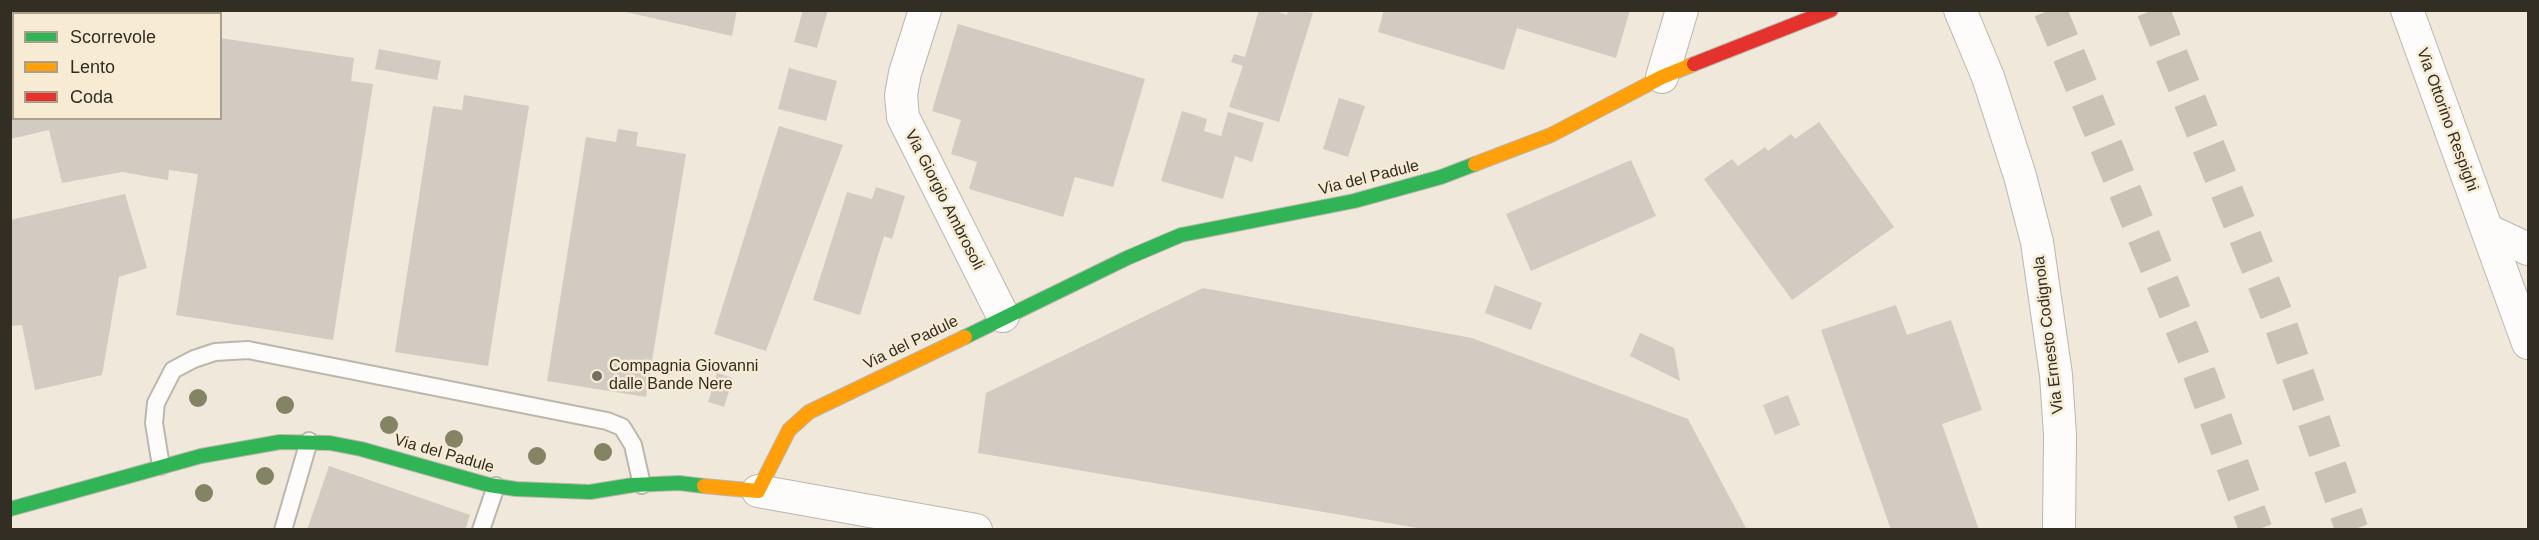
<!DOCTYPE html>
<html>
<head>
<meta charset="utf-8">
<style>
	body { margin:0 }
	#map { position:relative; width:2539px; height:540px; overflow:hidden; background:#efe8db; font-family:Arial,sans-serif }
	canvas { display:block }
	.frame { position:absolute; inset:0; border:12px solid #322e24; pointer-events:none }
	.legend { position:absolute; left:12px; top:12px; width:210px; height:108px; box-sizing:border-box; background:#f7ecd3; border:2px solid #a8a08d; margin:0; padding:8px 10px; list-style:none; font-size:18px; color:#322e24 }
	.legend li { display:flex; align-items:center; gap:12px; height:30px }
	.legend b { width:30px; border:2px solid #a8a08d }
</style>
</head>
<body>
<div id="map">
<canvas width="2539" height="540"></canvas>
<div class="frame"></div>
<ul class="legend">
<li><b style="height:8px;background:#30b455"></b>Scorrevole</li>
<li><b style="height:8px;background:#ff9f0a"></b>Lento</li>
<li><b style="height:8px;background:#e5322d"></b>Coda</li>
</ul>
</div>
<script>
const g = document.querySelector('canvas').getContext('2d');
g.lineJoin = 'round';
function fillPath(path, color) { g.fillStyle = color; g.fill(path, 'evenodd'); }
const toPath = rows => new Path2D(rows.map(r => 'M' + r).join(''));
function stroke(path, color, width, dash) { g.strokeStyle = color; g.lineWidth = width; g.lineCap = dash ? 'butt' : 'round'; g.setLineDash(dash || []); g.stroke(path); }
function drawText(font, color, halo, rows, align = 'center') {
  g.font = font + ' Arial,sans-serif'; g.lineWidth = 5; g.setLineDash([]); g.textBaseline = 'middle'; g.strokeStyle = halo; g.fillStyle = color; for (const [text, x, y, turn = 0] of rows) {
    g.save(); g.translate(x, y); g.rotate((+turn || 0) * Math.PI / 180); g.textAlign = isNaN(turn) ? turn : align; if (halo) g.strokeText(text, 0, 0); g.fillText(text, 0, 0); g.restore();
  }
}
const building = toPath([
	[50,10,161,10,160,14,42,14],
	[617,10,737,10,732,36],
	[803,10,828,10,817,48,794,42],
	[1259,10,1273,10,1287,15,1288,10,1313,13,1279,122,1229,107,1243,66,1231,62,1234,54,1245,57],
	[1384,10,1630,10,1616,58,1517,28,1504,70,1378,32],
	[14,20,14,118,220,118,220,38,354,58,351,81,373,84,333,340,176,315,198,174,169,170,168,180,122,172,62,183,49,130,10,139,10,21],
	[958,24,1145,79,1113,187,1075,177,1063,217,969,189,977,162,951,154,961,120,932,111],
	[379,49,441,61,437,80,375,69],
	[789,68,837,81,826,121,778,109],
	[464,95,529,106,488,366,395,352,433,106,462,110],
	[1339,98,1365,106,1348,157,1323,149],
	[1182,111,1207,119,1204,131,1221,136,1228,112,1264,123,1252,162,1235,156,1223,199,1161,181],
	[1819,122,1894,227,1792,300,1704,179,1732,159,1738,166,1765,147,1768,151,1791,134,1795,139],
	[779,126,843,145,766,351,714,334],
	[618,129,638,132,636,146,686,154,646,397,547,381,586,137,616,142],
	[1631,160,1656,216,1531,271,1506,214],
	[876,187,905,196,892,239,884,236,860,315,813,300,847,192,872,199],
	[125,194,147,268,119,277,102,375,35,390,22,325,10,326,10,220],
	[1495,285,1542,303,1531,330,1485,313],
	[1203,288,1472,338,1688,419,1747,530,1429,530,978,453,986,393],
	[1896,305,1907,335,1951,320,1982,410,1942,424,1979,530,1891,530,1821,330],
	[1640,333,1674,348,1680,381,1630,356],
	[717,373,733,378,724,407,708,402],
	[1788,395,1800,425,1775,435,1763,405],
	[329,466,470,515,465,530,307,530]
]);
const highwayTunnel = toPath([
	[2050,10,2193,356,2256,530],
	[2153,10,2280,323,2352,530]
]);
const lane = toPath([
	[161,466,154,423,156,403,173,370,194,359,215,352,248,350,607,421,622,427,633,445,642,485],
	[283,530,309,441],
	[481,530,496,486]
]);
const street = toPath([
	[925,10,905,73,901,95,903,117,1003,316],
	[1960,10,1988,77,2020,176,2037,242,2056,375,2060,435,2059,530],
	[2407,10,2528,343],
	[1662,77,1682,10],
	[2487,230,2528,249],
	[758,491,976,530]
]);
const fast = toPath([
	[965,337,1127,258,1181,235,1354,201,1441,177,1475,164],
	[10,509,201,456,280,442,330,443,361,449,489,485,516,489,590,492,633,485,679,483,704,486]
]);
const slow = toPath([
	[1475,164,1551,135,1662,77,1694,64],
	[704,486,758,491,789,430,809,412,965,337]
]);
const jam = toPath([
	[1694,64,1831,10]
]);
const trees = [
	[198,398],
	[285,405],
	[389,425],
	[454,439],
	[603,452],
	[537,456],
	[265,476],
	[204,493]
];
const markers = [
	[597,376,6,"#746f64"]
];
const streetNames = [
	["Via Ottorino Respighi",2447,120,70],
	["Via del Padule",1369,178,-14],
	["Via Giorgio Ambrosoli",944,200,63],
	["Via Ernesto Codignola",2049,335,-97],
	["Via del Padule",911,343,-26],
	["Via del Padule",444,454,16]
];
const poiNames = [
	["Compagnia Giovanni",609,367],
	["dalle Bande Nere",609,385]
];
fillPath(building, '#d1cbc1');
stroke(highwayTunnel, '#c9c3b6', 33, [33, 16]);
stroke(lane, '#bcb7ad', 20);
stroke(street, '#bcb7ad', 34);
stroke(fast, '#bcb7ad', 16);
stroke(slow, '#bcb7ad', 16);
stroke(jam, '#bcb7ad', 16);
stroke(lane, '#fdfcfa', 16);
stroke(street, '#fdfcfa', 32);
stroke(fast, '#30b455', 14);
stroke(slow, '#ff9f0a', 14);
stroke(jam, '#e5322d', 14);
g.fillStyle = '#838463';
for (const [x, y] of trees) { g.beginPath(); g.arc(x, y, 9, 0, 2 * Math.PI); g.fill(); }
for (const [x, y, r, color] of markers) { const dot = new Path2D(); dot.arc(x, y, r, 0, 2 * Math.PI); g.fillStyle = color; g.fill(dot); stroke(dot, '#f7ecd3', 2); }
drawText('16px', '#322e24', '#f7ecd3', streetNames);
drawText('16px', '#322e24', '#f7ecd3', poiNames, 'left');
</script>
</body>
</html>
